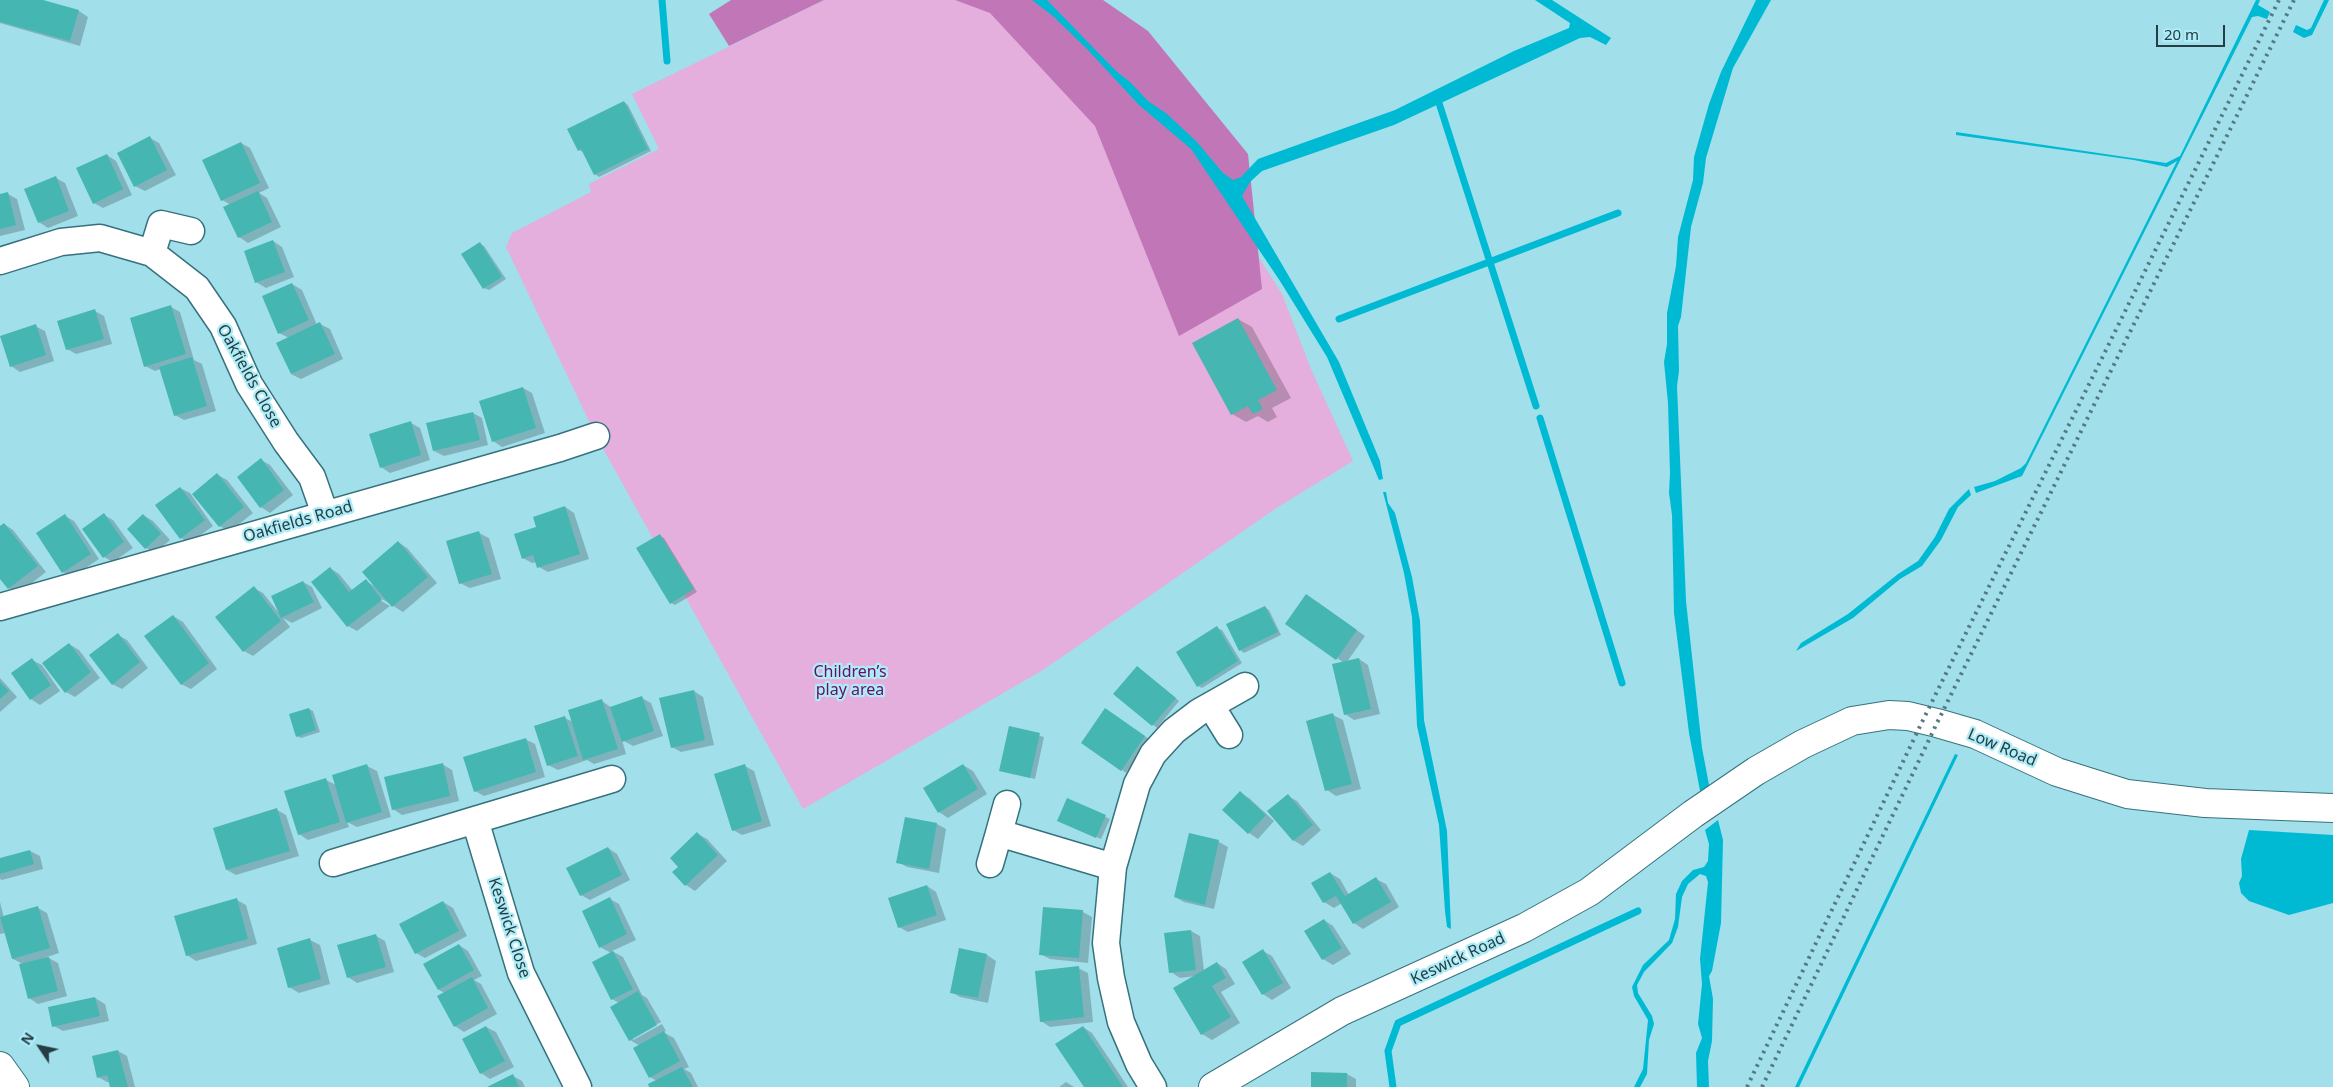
<!DOCTYPE html>
<html>
<head>
<meta charset="utf-8">
<style>
	body { margin:0 }
	#map { position:relative; width:2333px; height:1087px; overflow:hidden; background:#a1dfeb; font-family:"Noto Sans",sans-serif }
	canvas { display:block }
	.north { position:absolute; left:15px; top:1022px; width:50px; height:50px; -webkit-text-stroke:4px #aeecf8; paint-order:stroke; rotate:304deg; font-size:14px; font-weight:700; line-height:20px; text-align:center; color:#253e43 }
	.north::after { content:''; display:block; margin:auto; width:18px; height:22px; background:#253e43; clip-path:polygon(50% 0,100% 100%,50% 72%,0 100%) }
	.scale { position:absolute; left:2156px; top:25px; width:69px; height:22px; box-sizing:border-box; border:2px solid #253e43; border-top:0; padding-left:6px; font-size:15px; line-height:18px; white-space:nowrap; color:#253e43; -webkit-text-stroke:4px #aeecf8; paint-order:stroke }
</style>
</head>
<body>
<div id="map">
<canvas width="2333" height="1087"></canvas>
<div class="north">N</div>
<div class="scale">20 m</div>
</div>
<script>
const g = document.querySelector('canvas').getContext('2d');
g.lineJoin = 'round';
function fillPath(path, color) { g.fillStyle = color; g.fill(path, 'evenodd'); }
const toPath = rows => new Path2D(rows.map(r => 'M' + r).join(''));
function stroke(path, color, width, dash) { g.strokeStyle = color; g.lineWidth = width; g.lineCap = dash ? 'butt' : 'round'; g.setLineDash(dash || []); g.stroke(path); }
function drawText(font, color, halo, rows, align = 'center') {
  g.font = font + ' "Noto Sans",sans-serif'; g.lineWidth = 4.5; g.setLineDash([]); g.textBaseline = 'middle'; g.strokeStyle = halo; g.fillStyle = color; for (const [text, x, y, turn = 0] of rows) {
    g.save(); g.translate(x, y); g.rotate((+turn || 0) * Math.PI / 180); g.textAlign = isNaN(turn) ? turn : align; if (halo) g.strokeText(text, 0, 0); g.fillText(text, 0, 0); g.restore();
  }
}
const green = toPath([
	[824,0,1020,0,1189,147,1282,294,1311,369,1353,461,1275,509,1043,670,803,809,596,436,506,247,512,233,591,192,589,184,659,149,632,94]
]);
const forest = toPath([
	[731,0,824,0,729,46,709,14],
	[955,0,1103,0,1148,31,1248,154,1262,289,1179,336,1095,126,990,13]
]);
const water = toPath([
	[1032,0,1047,0,1116,71,1130,82,1148,101,1167,114,1197,142,1223,173,1233,180,1241,177,1258,159,1395,110,1514,51,1569,28,1570,23,1535,0,1552,0,1611,38,1606,45,1590,37,1580,38,1394,125,1262,171,1250,182,1242,196,1339,362,1380,461,1383,479,1379,480,1327,357,1280,281,1191,149,1139,105,1087,49,1054,17],
	[1756,0,1771,0,1733,68,1706,158,1703,183,1691,227,1681,317,1678,326,1679,371,1677,386,1686,601,1702,748,1710,790,1701,796,1689,733,1674,613,1672,515,1669,493,1670,473,1668,403,1664,362,1667,344,1667,313,1676,266,1678,237,1693,180,1694,157,1709,104,1721,72],
	[2256,0,2260,0,2258,5,2270,12,2267,19,2258,16,2252,17,2022,476,1976,493,1974,487,1995,481,2021,468,2026,463,2177,161,2167,167,2134,160,1956,135,1956,132,2166,163,2180,156],
	[2324,0,2329,0,2312,35,2304,38,2293,32,2296,25,2307,30,2311,28],
	[1969,489,1971,495,1958,507,1941,540,1922,566,1900,579,1853,618,1796,651,1801,643,1848,614,1898,574,1918,561,1935,537,1949,509],
	[1383,492,1386,492,1388,503,1395,513,1412,577,1420,621,1424,720,1447,831,1451,929,1447,927,1445,911,1439,825,1417,726,1412,617,1404,573],
	[1955,754,1958,755,1799,1087,1795,1087],
	[1718,820,1723,840,1721,923,1712,971,1709,976,1713,999,1712,1041,1708,1061,1709,1087,1697,1087,1696,1053,1702,1038,1698,1024,1702,984,1700,959,1708,882,1706,876,1700,874,1688,884,1682,897,1678,927,1672,943,1644,972,1637,985,1638,993,1652,1016,1654,1024,1649,1040,1647,1074,1640,1087,1634,1087,1643,1069,1648,1020,1634,996,1632,987,1643,965,1669,940,1675,919,1676,894,1682,881,1693,870,1704,867,1708,861,1709,844,1705,830],
	[2249,830,2333,835,2333,903,2289,915,2249,901,2241,893,2239,883,2242,876,2241,859]
]);
const shadow = toPath([
	[0,0,39,0,79,11,88,17,80,46,0,23],
	[624,102,628,105,651,151,599,177,595,174,583,152,579,150],
	[150,138,159,143,176,175,145,191,135,186],
	[241,143,250,148,269,188,259,193,267,198,281,227,248,243,239,237,231,205,222,200],
	[107,155,116,161,132,195,103,208,94,203],
	[56,178,65,183,78,216,48,228,39,222],
	[8,194,17,199,25,230,0,236,0,196],
	[273,241,282,247,294,277,266,288,256,282],
	[480,244,484,246,506,279,489,290,484,288],
	[292,284,302,290,317,325,320,324,330,329,343,359,301,379,291,374,289,338,279,333],
	[171,307,180,312,194,360,202,364,216,411,184,420,175,415,161,369,155,371,145,366],
	[95,311,104,316,112,344,76,354,67,349],
	[1238,319,1252,327,1291,398,1272,408,1277,417,1268,422,1258,416,1246,422,1232,414],
	[35,326,45,331,54,361,20,372,11,366],
	[523,388,532,393,545,433,502,447,493,441],
	[473,413,482,418,488,445,444,456,434,451],
	[411,423,420,428,430,460,390,473,381,467],
	[261,460,270,465,293,495,270,513,261,507,238,477],
	[218,475,227,480,253,513,229,532,220,526,194,494],
	[180,488,190,493,213,526,190,543,181,538],
	[565,507,574,513,589,559,548,572,539,567,537,562,532,563,523,558,538,528],
	[104,515,113,520,133,548,113,562,104,557],
	[143,515,153,521,170,540,155,553,146,548],
	[65,516,74,521,99,559,72,577,63,572],
	[4,524,13,530,46,572,18,594,9,588,0,577,0,527],
	[479,533,489,538,501,579,470,588,460,583],
	[660,536,664,538,697,592,675,605,671,603],
	[398,542,407,548,437,583,403,612,377,596,376,598,390,606,357,631,348,626,330,568,339,574,353,591,366,581,376,587],
	[303,582,312,587,322,608,292,623,283,618,290,627,253,656,244,651,254,588,263,593,279,613],
	[1316,601,1365,636,1347,662,1359,659,1368,665,1380,714,1354,720,1345,714,1344,663,1337,658],
	[1265,607,1269,610,1281,635,1244,653,1240,650],
	[173,616,183,622,217,669,191,689,181,684],
	[1217,628,1222,630,1242,663,1202,688,1198,686],
	[118,635,127,640,148,668,122,689,112,684],
	[69,644,79,650,100,678,75,697,66,692],
	[32,660,42,665,60,691,40,705,31,699],
	[1141,670,1179,701,1157,728,1115,694],
	[0,678,17,697,0,712],
	[694,691,703,697,714,745,681,752,672,747],
	[642,698,651,703,663,736,633,746,622,740,626,754,594,764,587,760,558,770,548,765,565,718,573,722,602,701,612,708],
	[309,709,313,711,320,732,301,738,297,736],
	[1110,712,1149,739,1126,773,1122,770],
	[1333,715,1343,720,1361,789,1336,796,1327,790],
	[1010,728,1044,737,1035,779,1000,770],
	[525,739,535,744,545,777,484,796,475,791],
	[442,764,452,770,459,801,402,815,393,809],
	[963,765,973,771,987,794,948,818,939,812],
	[367,766,377,771,391,817,357,827,347,822,349,827,308,840,299,834,326,780,336,785],
	[745,766,754,771,771,826,742,835,733,830],
	[1240,793,1249,798,1274,821,1258,839,1249,833,1224,810],
	[1288,796,1297,801,1321,830,1303,846,1293,840],
	[1068,800,1110,819,1101,839,1063,823],
	[277,810,286,815,299,856,236,875,227,870],
	[906,818,937,824,946,829,939,873,907,867,898,862],
	[698,834,707,839,727,861,695,891,686,885,674,872,679,867],
	[1189,835,1219,842,1228,847,1214,909,1184,902,1175,897],
	[608,848,617,854,630,880,590,900,581,895],
	[30,851,40,856,43,869,2,880,0,879,0,859],
	[1330,873,1340,879,1349,895,1376,879,1386,884,1399,907,1363,929,1354,923,1342,903,1334,908,1324,902],
	[927,886,936,892,946,920,908,932,899,927],
	[610,899,619,904,636,940,612,951,623,957,642,995,647,998,661,1022,633,1037,633,1040,662,1024,666,1031,663,1032,674,1038,689,1067,684,1069,691,1073,698,1087,651,1087,657,1081,650,1077,640,1046,630,1040,619,1003,612,999,611,953,600,947],
	[237,900,246,905,257,944,196,961,187,955],
	[0,902,4,918,38,908,47,913,59,953,47,957,58,963,67,996,38,1004,29,998,23,964,13,959,5,933,0,934],
	[443,902,453,908,467,936,425,958,416,953],
	[1083,912,1092,917,1088,963,1050,959,1040,954],
	[1324,920,1333,926,1351,954,1333,965,1323,959,1306,932],
	[1191,931,1200,936,1204,971,1217,963,1226,969,1235,984,1221,992,1240,1023,1212,1040,1202,1034,1175,988,1196,976,1180,978,1171,972],
	[376,936,385,941,394,972,357,983,348,977],
	[310,940,320,945,330,984,299,993,289,987],
	[459,945,468,951,482,976,474,980,481,984,497,1014,464,1032,455,1026,445,993,439,990],
	[960,950,987,955,996,961,988,1003,960,997,951,992],
	[1263,951,1272,956,1291,988,1272,1000,1263,994],
	[1078,968,1088,973,1093,1022,1050,1027,1041,1021],
	[95,998,105,1004,109,1021,63,1031,54,1026],
	[486,1027,496,1032,514,1067,490,1079,481,1073],
	[1083,1027,1092,1033,1128,1087,1085,1087],
	[118,1051,127,1056,135,1087,112,1087,110,1082,107,1082,98,1077],
	[1347,1074,1356,1079,1356,1087,1312,1087],
	[513,1076,522,1081,525,1087,489,1087],
	[1066,1082,1074,1087,1059,1087]
]);
const stream = toPath([
	[662,0,667,61],
	[1439,103,1536,406],
	[1339,319,1618,213],
	[1540,418,1622,683],
	[1393,1087,1388,1051,1398,1023,1638,911]
]);
const building = toPath([
	[0,0,43,0,79,10,70,41,0,22],
	[624,101,648,149,594,175,581,149,578,151,567,129],
	[150,136,167,170,134,187,117,153],
	[241,142,260,183,221,201,202,160],
	[107,154,123,189,93,204,76,168],
	[56,176,69,211,38,223,24,189],
	[258,191,272,222,238,238,223,207],
	[8,192,16,225,0,229,0,194],
	[273,240,285,272,255,283,244,251],
	[480,242,502,277,483,289,461,254],
	[292,283,309,320,278,334,262,296],
	[171,305,186,354,144,367,130,318],
	[95,309,104,339,66,350,57,321],
	[1238,318,1277,390,1258,400,1263,409,1253,414,1248,406,1231,415,1192,343],
	[320,322,335,354,291,374,276,343],
	[36,324,46,355,10,367,0,336],
	[192,357,207,406,174,416,159,367],
	[523,387,536,428,492,442,479,401],
	[473,412,480,440,433,451,426,423],
	[411,421,421,455,380,468,369,434],
	[261,458,284,490,260,508,237,477],
	[217,473,244,507,219,527,192,494],
	[180,487,205,520,180,539,155,505],
	[565,506,580,554,537,568,533,555,522,559,514,534,536,527,533,517],
	[104,513,124,542,103,558,82,529],
	[65,514,91,554,62,573,36,533],
	[143,514,161,534,145,549,127,529],
	[4,523,38,566,8,589,0,579,0,526],
	[479,531,492,574,459,584,446,541],
	[660,534,694,589,670,604,636,548],
	[398,541,428,577,392,607,362,572],
	[330,567,349,592,366,579,382,600,347,627,311,582],
	[303,581,314,602,281,618,271,596],
	[254,586,281,621,243,652,215,617],
	[1306,594,1357,630,1336,660,1285,624],
	[1265,606,1278,632,1239,651,1226,624],
	[173,615,209,663,181,685,144,636],
	[1217,626,1238,661,1197,687,1176,652],
	[118,633,140,662,112,685,89,655],
	[69,643,91,672,65,693,42,663],
	[32,658,51,685,30,700,11,673],
	[1359,658,1371,709,1344,715,1332,664],
	[1137,666,1176,698,1152,726,1113,694],
	[0,682,9,691,0,699],
	[694,690,705,740,671,748,659,698],
	[642,696,654,731,622,742,610,707],
	[602,699,618,749,583,760,568,710],
	[309,708,316,730,296,737,289,714],
	[1105,708,1145,736,1121,771,1081,743],
	[1333,713,1352,784,1325,791,1306,721],
	[565,716,578,756,547,766,534,726],
	[1009,726,1040,733,1030,778,999,771],
	[526,738,536,772,474,792,463,757],
	[443,763,450,796,392,810,384,777],
	[367,764,382,812,346,823,332,775],
	[745,764,762,821,732,831,714,774],
	[963,764,978,789,938,813,923,788],
	[326,778,340,822,298,835,284,791],
	[1240,791,1266,815,1248,834,1222,810],
	[1288,794,1313,825,1293,841,1267,811],
	[1067,798,1106,815,1096,838,1057,821],
	[277,808,290,851,226,870,213,828],
	[905,817,937,823,929,869,896,863],
	[697,832,718,855,685,886,672,872,678,867,670,858],
	[1189,833,1219,840,1205,905,1174,897],
	[608,847,622,875,580,896,566,868],
	[30,850,34,864,0,874,0,858],
	[1330,872,1345,896,1376,877,1391,902,1353,924,1336,896,1323,903,1311,883],
	[927,885,937,915,898,928,888,898],
	[610,897,627,934,599,948,582,911],
	[237,898,248,939,186,956,174,916],
	[443,901,459,931,415,954,399,924],
	[38,906,50,948,12,959,0,917],
	[1043,907,1083,910,1079,958,1039,955],
	[1324,919,1342,948,1322,960,1304,931],
	[1191,930,1196,970,1169,973,1164,933],
	[376,934,386,967,347,978,337,945],
	[310,938,321,979,288,988,277,948],
	[459,944,474,970,438,990,423,964],
	[959,948,987,954,978,998,950,993],
	[1263,949,1283,983,1262,995,1242,962],
	[613,951,633,989,611,1000,592,962],
	[49,957,58,991,28,999,19,964],
	[1217,962,1226,978,1212,986,1231,1017,1201,1035,1173,988],
	[1079,966,1084,1017,1040,1022,1035,971],
	[472,977,488,1008,454,1027,437,996],
	[638,991,657,1025,629,1041,610,1007],
	[95,997,100,1016,52,1027,48,1007],
	[486,1026,505,1061,480,1074,462,1039],
	[1083,1026,1123,1087,1084,1087,1055,1044],
	[664,1031,680,1061,649,1078,633,1048],
	[118,1050,127,1083,128,1087,110,1087,107,1075,97,1078,92,1056],
	[682,1067,693,1087,649,1087,648,1084],
	[1311,1072,1347,1073,1347,1087,1311,1087],
	[513,1074,519,1087,487,1087]
]);
const minor = toPath([
	[152,253,161,224,191,231],
	[0,261,61,242,100,238,152,253,197,288,223,326,249,384,286,442,312,477,325,514],
	[0,607,560,448,596,436],
	[1211,706,1229,735],
	[1007,804,999,833,1113,867],
	[333,863,475,820],
	[990,864,999,833],
	[578,1087,521,973,475,820,612,779],
	[1153,1087,1139,1064,1121,1022,1111,978,1106,943,1113,867,1137,784,1153,754,1174,731,1199,712,1245,686]
]);
const tertiary = toPath([
	[0,1066,15,1087],
	[1213,1087,1342,1011,1524,928,1589,892,1693,814,1756,771,1803,744,1852,721,1889,715,1908,716,1937,723,1975,734,2057,772,2127,794,2205,803,2333,808]
]);
const rail = toPath([
	[1747,1087,1923,720,2279,0],
	[1762,1087,1937,723,2294,0]
]);
const streetNames = [
	["Oakfields Close",249,376,61],
	["Oakfields Road",298,522,-16],
	["Low Road",2002,748,23],
	["Keswick Close",509,928,72],
	["Keswick Road",1458,959,-25]
];
const parkNames = [
	["Children’s",850,672],
	["play area",850,690]
];
fillPath(green, '#e4afdc');
fillPath(forest, '#c176b8');
fillPath(water, '#00bad3');
fillPath(shadow, '#0003');
stroke(stream, '#00bad3', 7);
fillPath(building, '#45b6b1');
stroke(minor, '#36727d', 29);
stroke(tertiary, '#36727d', 30);
stroke(minor, '#fff', 26);
stroke(tertiary, '#fff', 28);
stroke(rail, '#537a81', 4, [2.5, 5]);
drawText('16px', '#253e43', '#aeecf8', streetNames);
drawText('16px', '#6b0d64', '#aeecf8', parkNames);
</script>
</body>
</html>
